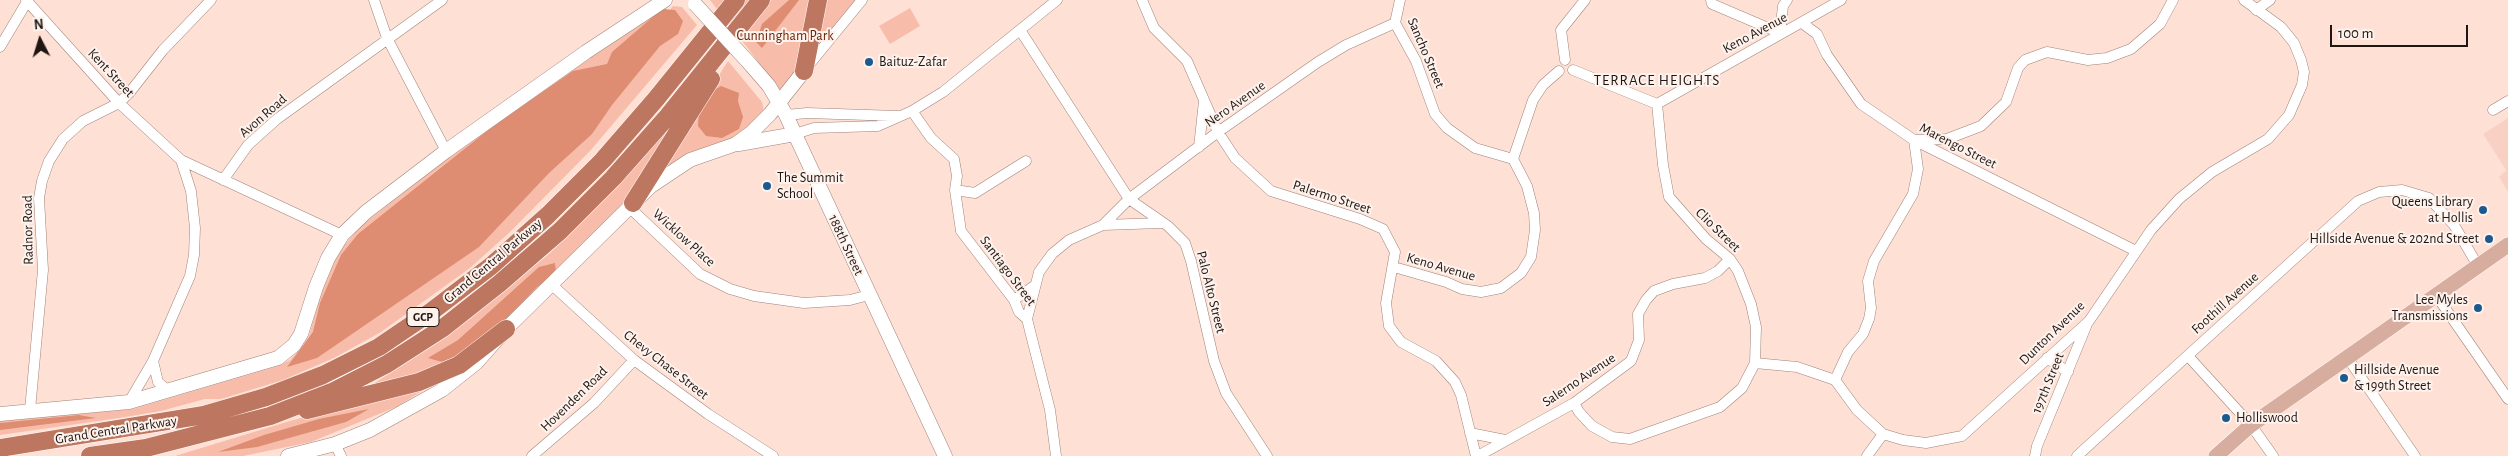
<!DOCTYPE html>
<html>
<head>
<meta charset="utf-8">
<style>
	body { margin:0 }
	#map { position:relative; width:2508px; height:456px; overflow:hidden; background:#ffe0d5; font-family:"Alegreya Sans",sans-serif }
	canvas { display:block }
	.north { position:absolute; left:15px; top:15px; width:50px; height:50px; -webkit-text-stroke:4px #fef2ed; paint-order:stroke; rotate:355deg; font-size:14px; font-weight:700; line-height:20px; text-align:center; color:#1f1511 }
	.north::after { content:''; display:block; margin:auto; width:18px; height:22px; background:#1f1511; clip-path:polygon(50% 0,100% 100%,50% 72%,0 100%) }
	.scale { position:absolute; left:2330px; top:25px; width:138px; height:22px; box-sizing:border-box; border:2px solid #1f1511; border-top:0; padding-left:6px; font-size:15px; line-height:18px; white-space:nowrap; color:#1f1511; -webkit-text-stroke:4px #fef2ed; paint-order:stroke }
</style>
</head>
<body>
<div id="map">
<canvas width="2508" height="456"></canvas>
<div class="north">N</div>
<div class="scale">100 m</div>
</div>
<script>
const g = document.querySelector('canvas').getContext('2d');
g.lineJoin = 'round';
function fillPath(path, color) { g.fillStyle = color; g.fill(path, 'evenodd'); }
const toPath = rows => new Path2D(rows.map(r => 'M' + r).join(''));
function stroke(path, color, width, dash) { g.strokeStyle = color; g.lineWidth = width; g.lineCap = dash ? 'butt' : 'round'; g.setLineDash(dash || []); g.stroke(path); }
function drawText(font, color, halo, rows, align = 'center') {
  g.font = font + ' "Alegreya Sans",sans-serif'; g.lineWidth = 4; g.setLineDash([]); g.textBaseline = 'middle'; g.strokeStyle = halo; g.fillStyle = color; for (const [text, x, y, turn = 0] of rows) {
    g.save(); g.translate(x, y); g.rotate((+turn || 0) * Math.PI / 180); g.textAlign = isNaN(turn) ? turn : align; if (halo) g.strokeText(text, 0, 0); g.fillText(text, 0, 0); g.restore();
  }
}
const built = toPath([
	[2508,118,2508,192,2499,177,2506,170,2483,134]
]);
const green = toPath([
	[710,0,857,0,787,99,729,24,691,66,726,21],
	[673,6,682,7,697,25,590,151,510,232,470,268,381,332,334,358,283,380,221,399,205,399,161,411,119,418,0,435,0,421,133,409,278,366,290,360,303,346,309,336,325,279,342,248,361,226,481,132,664,7,669,11],
	[910,8,920,26,890,44,879,26],
	[728,61,762,102,764,111,750,132,665,171,660,168],
	[711,72,636,187,613,215,551,280,451,365,362,391,439,342,549,254,593,210],
	[440,380,396,407,311,442,243,456,175,456,290,421]
]);
const forest = toPath([
	[789,0,799,0,762,48,756,42,762,24],
	[662,9,675,10,683,21,678,34,660,46,612,105,592,134,549,173,479,247,317,358,287,367,313,332,320,303,341,255,358,234,497,123,573,71,607,64,612,52],
	[721,86,739,93,738,101,743,117,739,129,722,138,706,136,698,126,699,109,709,93],
	[555,263,556,273,537,287,490,336,461,355,442,362,428,358,458,340,539,267],
	[369,409,346,422,321,429,257,447,218,452,264,435,319,419],
	[79,415,96,418,0,430,0,423]
]);
const street = toPath([
	[26,0,119,103,181,160,342,235],
	[374,0,387,38,446,151],
	[1142,0,1154,28,1187,61,1218,132,1235,158,1271,191,1360,219,1383,229,1395,252,1386,303,1389,326,1401,342,1436,361,1455,382,1461,395,1476,456],
	[1400,0,1395,23,1416,61,1435,114,1447,128,1475,148,1513,159],
	[1711,0,1712,4,1780,33,1783,6,1787,0],
	[2256,10,2270,0],
	[1802,23,1817,34,1827,55,1861,104,1914,140,2136,251],
	[1020,30,1129,199,1168,226,1185,243,1191,261,1214,361,1226,393,1267,456],
	[0,47,28,0],
	[1565,60,1561,30,1585,0],
	[808,66,862,0],
	[1573,70,1657,104,1841,0],
	[2493,110,2508,101],
	[912,111,931,138,954,159,957,176,955,190,961,231,1014,300,1019,312,1027,319,1050,410,1056,456],
	[786,115,807,113,898,116],
	[795,134,814,128,878,126,912,111,943,92,1057,0],
	[1199,147,1204,101],
	[1513,159,1533,100,1543,85,1559,71],
	[223,180,248,145,277,119,442,0],
	[955,190,975,193,1026,161],
	[629,207,700,274,730,289,754,296,804,303,850,300,869,295],
	[1103,225,1161,223],
	[1394,267,1446,282,1462,289,1481,292,1501,288,1521,273,1531,257,1535,230,1534,213,1527,186,1513,159],
	[551,284,634,360,708,414,773,456],
	[2436,295,2508,399],
	[1014,300,1034,286],
	[1027,319,1039,272,1052,254,1069,240,1103,225,1129,199,1218,132,1318,62,1346,45,1395,23],
	[2188,356,2251,425,2273,456],
	[2347,357,2415,456],
	[2047,358,2068,372],
	[153,361,158,382,168,391],
	[1755,363,1797,367,1835,380,1857,410,1883,434,1903,440,1926,443,1962,436,2089,321,2151,230,2179,199,2212,172,2268,139,2289,115,2302,85,2304,72,2301,60,2294,43,2281,27,2244,0],
	[1835,380,1848,352,1863,334,1869,319,1871,308,1868,281,1874,261,1913,194,1918,169,1914,140,1947,139,1981,126,2006,102,2018,68,2025,60,2047,52,2088,60,2107,58,2131,49,2160,24,2173,0],
	[129,402,153,361,190,276,194,255,195,228,191,191,181,160],
	[1574,403,1579,412,1592,426,1612,437,1630,439,1720,407,1742,388,1755,363,1756,327,1751,304,1738,271,1730,259,1706,239,1669,197,1663,165,1657,104],
	[30,410,43,270,39,198,42,181,49,161,63,139,83,121,119,103,130,92,163,50,211,0],
	[1470,433,1505,440],
	[335,444,341,456],
	[532,456,594,403,634,360],
	[1478,456,1574,403,1631,361,1639,340,1638,314,1646,300,1654,291,1673,284,1705,278,1718,271,1730,259],
	[1867,456,1883,434],
	[2035,456,2037,446,2087,324],
	[2077,456,2358,201,2379,192,2402,190,2429,198,2454,225,2478,266]
]);
const secondary = toPath([
	[750,64,769,86,786,115,945,456],
	[739,144,795,134],
	[0,414,129,402,278,358,294,345,301,334,316,287,328,258,342,235,366,212,446,151,586,52,665,0],
	[288,456,335,444,370,430,442,390,476,363,506,329,651,186,690,160,736,144,751,133,770,114,804,71]
]);
const primary = toPath([
	[2216,456,2251,425,2508,245]
]);
const highway = toPath([
	[804,71,818,0],
	[633,203,711,79],
	[307,410,419,382,459,365,506,329],
	[0,448,204,415,266,397,323,375,379,347,432,311,491,266,548,215,603,160,656,99,736,0],
	[90,456,146,448,270,416,332,392,387,364,443,328,500,283,560,231,613,178,668,116,761,0]
]);
const secondaryBridge = toPath([
	[695,4,750,64]
]);
const markers = [
	[869,62,5,"#1b598f"],
	[767,186,5,"#1b598f"],
	[2483,210,5,"#1b598f"],
	[2489,239,5,"#1b598f"],
	[2478,308,5,"#1b598f"],
	[2344,378,5,"#1b598f"],
	[2226,418,5,"#1b598f"]
];
const shields = [
	[423,317,32]
];
const shieldNames = [
	["GCP",423,317]
];
const streetNames = [
	["Keno Avenue",1755,33,-28],
	["Sancho Street",1426,53,67],
	["Kent Street",111,73,47],
	["Nero Avenue",1235,104,-35],
	["Avon Road",263,116,-41],
	["Marengo Street",1958,146,27],
	["Palermo Street",1332,197,18],
	["Radnor Road",28,230,-91],
	["Clio Street",1718,230,44],
	["Wicklow Place",684,238,42],
	["188th Street",846,245,65],
	["Grand Central Parkway",493,261,-40],
	["Keno Avenue",1441,267,16],
	["Santiago Street",1008,271,53],
	["Palo Alto Street",1211,292,76],
	["Foothill Avenue",2225,303,-42],
	["Dunton Avenue",2052,333,-44],
	["Chevy Chase Street",666,365,38],
	["Salerno Avenue",1579,380,-34],
	["197th Street",2048,383,-68],
	["Hovenden Road",574,399,-44],
	["Grand Central Parkway",116,430,-9]
];
const parkNames = [
	["Cunningham Park",785,36]
];
const poiNames = [
	["Baituz-Zafar",879,62],
	["The Summit",777,178],
	["School",777,194],
	["Queens Library",2473,202,"right"],
	["at Hollis",2473,218,"right"],
	["Hillside Avenue & 202nd Street",2479,239,"right"],
	["Lee Myles",2468,300,"right"],
	["Transmissions",2468,316,"right"],
	["Hillside Avenue",2354,370],
	["& 199th Street",2354,386],
	["Holliswood",2236,418]
];
const neighbourhoodNames = [
	["TERRACE HEIGHTS",1657,80]
];
fillPath(built, '#f8d1c4');
fillPath(green, '#f8bdaa');
fillPath(forest, '#de8c72');
stroke(street, '#9f8379', 11);
stroke(secondary, '#9f8379', 15);
stroke(primary, '#fff', 16);
stroke(highway, '#fff', 19);
stroke(street, '#fff', 10);
stroke(secondary, '#fff', 14);
stroke(primary, '#d7ad9f', 15);
stroke(highway, '#bd765f', 18);
stroke(secondaryBridge, '#9f8379', 15, []);
stroke(secondaryBridge, '#fff', 14);
for (const [x, y, r, color] of markers) { const dot = new Path2D(); dot.arc(x, y, r, 0, 2 * Math.PI); g.fillStyle = color; g.fill(dot); stroke(dot, '#fef2ed', 2); }
for (const [x, y, w] of shields) { const box = new Path2D(); box.roundRect(x - w / 2, y - 9.5, w, 19, 4); g.fillStyle = '#fef2ed'; g.fill(box); stroke(box, '#1f1511', 1); }
drawText('bold 12px', '#1f1511', null, shieldNames);
drawText('14px', '#1f1511', '#fef2ed', streetNames);
drawText('14px', '#6b2307', '#fef2ed', parkNames);
drawText('14px', '#1f1511', '#fef2ed', poiNames, 'left');
g.letterSpacing = '1px';
drawText('15px', '#1f1511', '#fef2ed', neighbourhoodNames);
g.letterSpacing = '0px';
</script>
</body>
</html>
